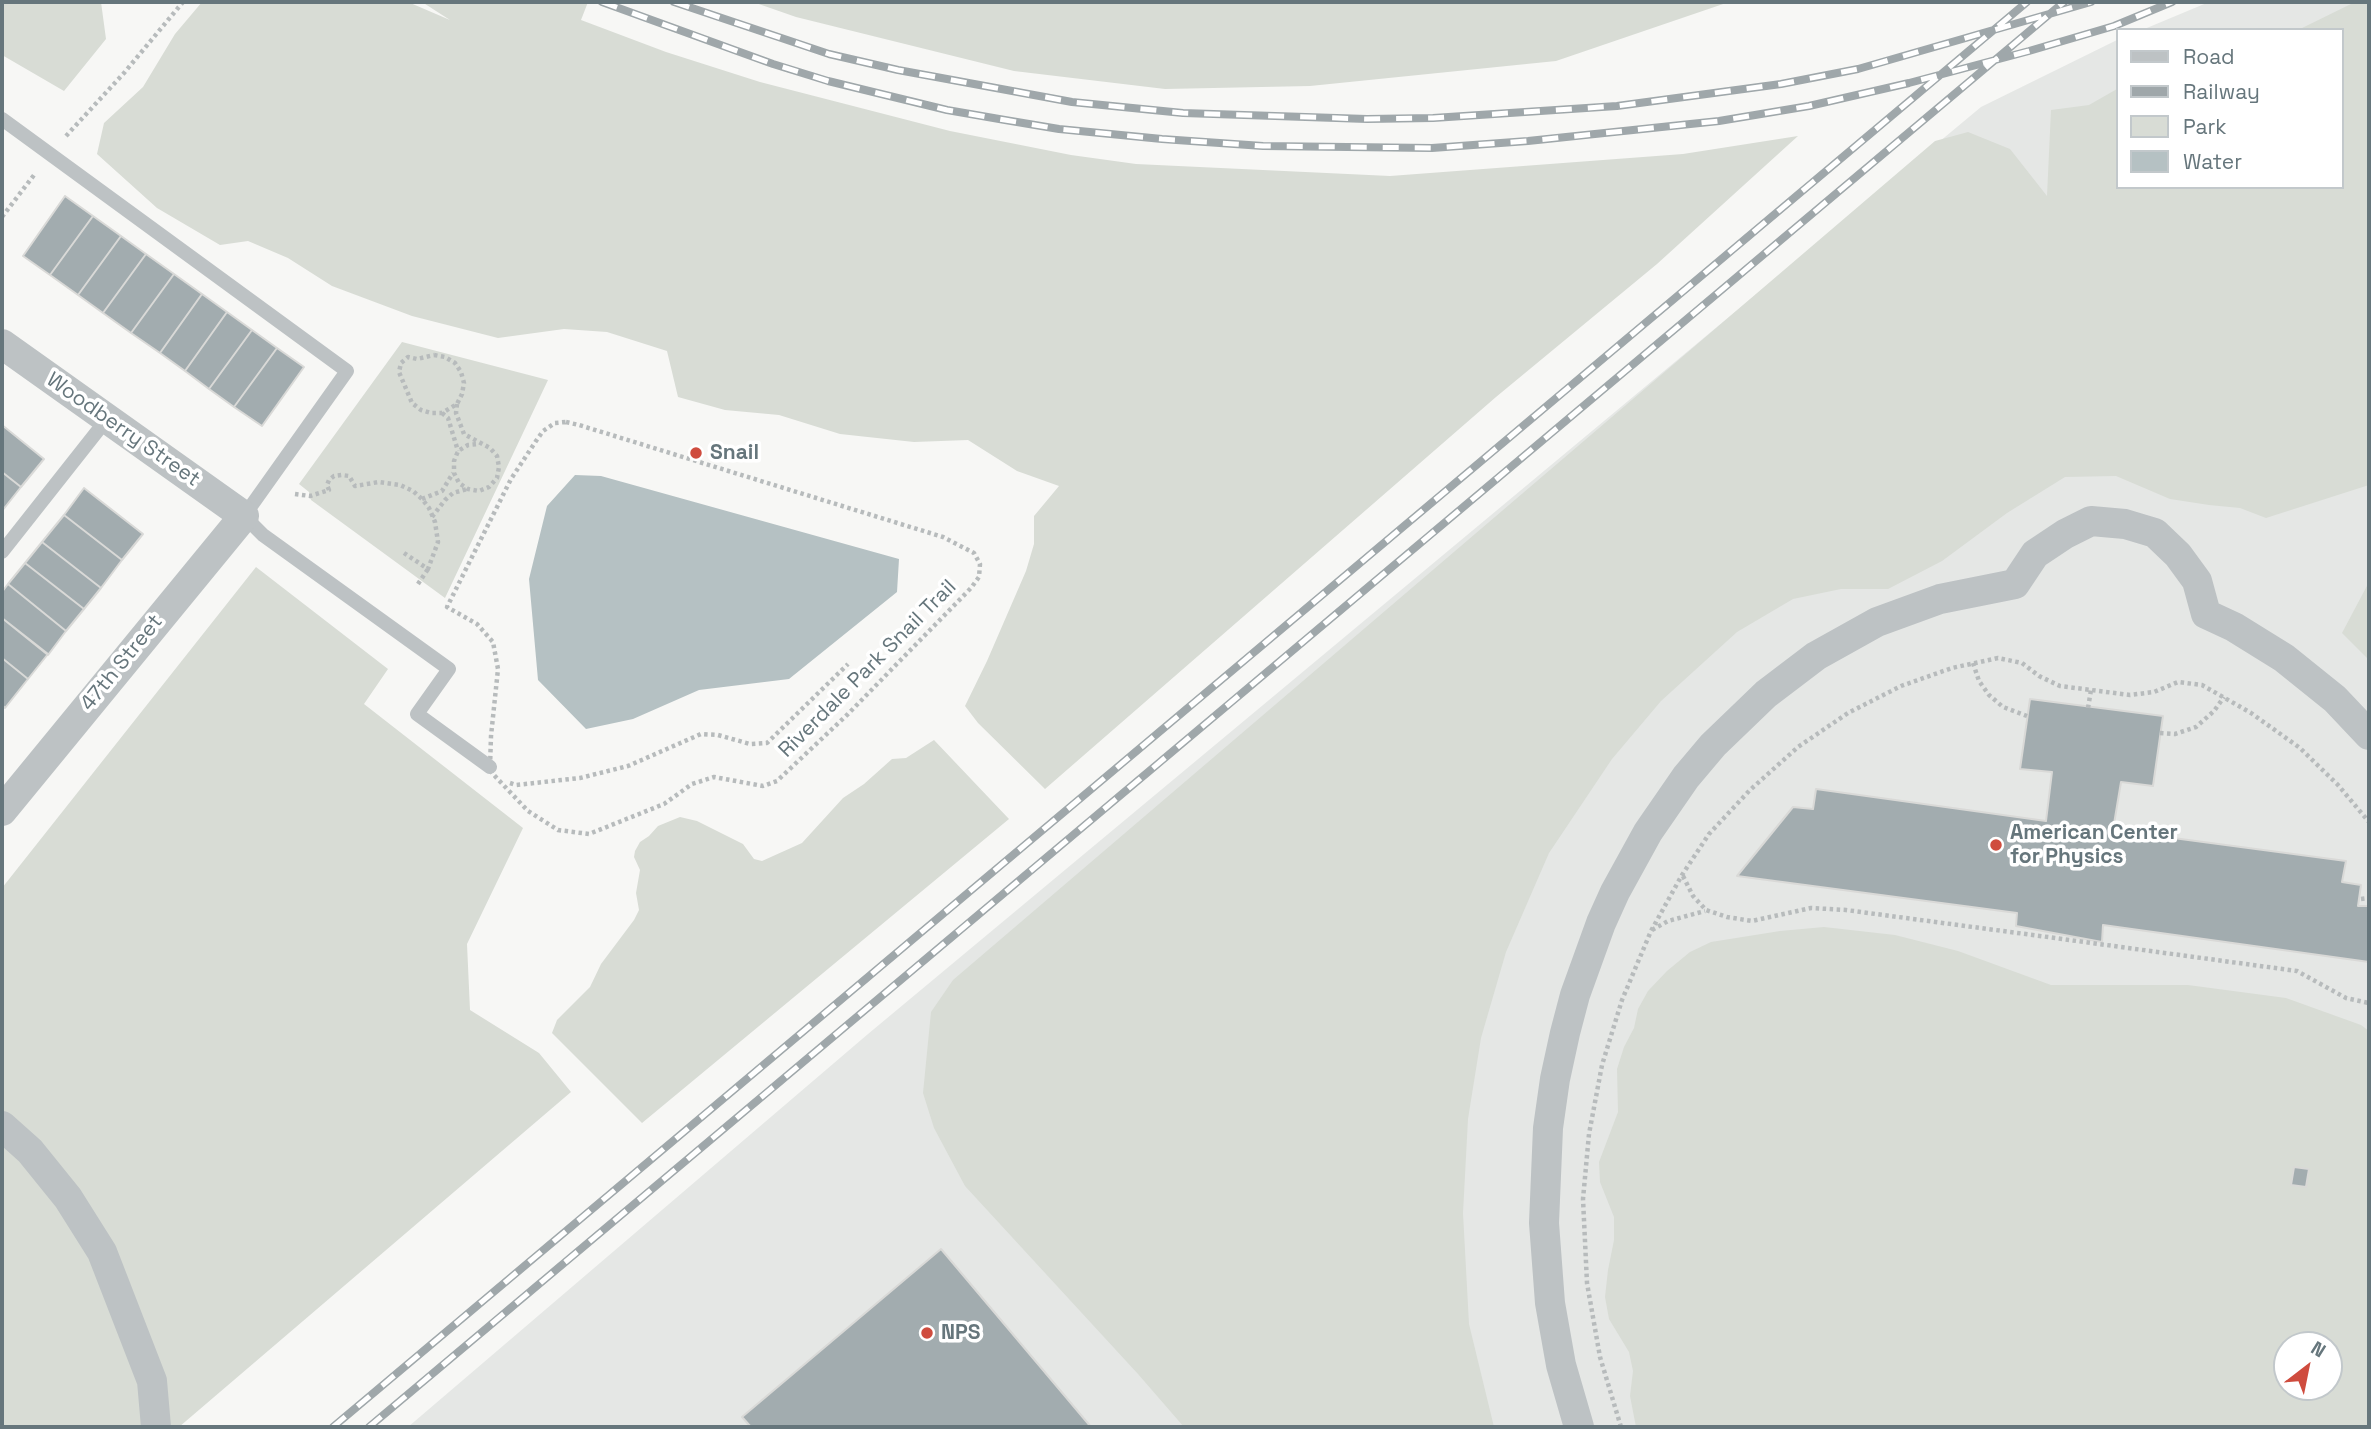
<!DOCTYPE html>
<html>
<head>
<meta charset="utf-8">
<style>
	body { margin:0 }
	#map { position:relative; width:2371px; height:1429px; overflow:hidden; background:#f7f7f5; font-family:"Space Grotesk",sans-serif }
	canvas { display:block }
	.frame { position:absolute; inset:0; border:4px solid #66767c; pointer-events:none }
	.legend { position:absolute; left:2116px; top:28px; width:228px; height:161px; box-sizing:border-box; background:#fff; border:2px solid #c2c8cb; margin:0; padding:9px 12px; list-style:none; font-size:21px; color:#66767c }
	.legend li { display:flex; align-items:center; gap:14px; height:35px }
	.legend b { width:35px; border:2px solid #c2c8cb }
	.north { position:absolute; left:2273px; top:1331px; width:70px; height:70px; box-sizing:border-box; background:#fff; border:2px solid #c2c8cb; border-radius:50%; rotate:32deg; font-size:19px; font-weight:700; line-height:28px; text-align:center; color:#66767c }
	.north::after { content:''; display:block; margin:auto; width:24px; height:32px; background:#cf4c3e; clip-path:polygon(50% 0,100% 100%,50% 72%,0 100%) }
</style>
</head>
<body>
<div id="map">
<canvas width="2371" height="1429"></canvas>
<div class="frame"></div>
<ul class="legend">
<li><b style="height:9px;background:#bdc2c4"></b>Road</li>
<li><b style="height:9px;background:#9fa7aa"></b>Railway</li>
<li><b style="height:19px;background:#d8dcd5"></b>Park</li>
<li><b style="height:19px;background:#b5c1c3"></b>Water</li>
</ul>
<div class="north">N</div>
</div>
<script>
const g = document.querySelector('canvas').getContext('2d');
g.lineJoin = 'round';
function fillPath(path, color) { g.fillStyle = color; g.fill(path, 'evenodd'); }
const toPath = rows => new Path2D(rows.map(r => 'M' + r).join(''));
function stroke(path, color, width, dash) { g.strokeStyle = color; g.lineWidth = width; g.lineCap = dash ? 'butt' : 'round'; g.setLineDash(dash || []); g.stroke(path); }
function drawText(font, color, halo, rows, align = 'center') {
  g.font = font + ' "Space Grotesk",sans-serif'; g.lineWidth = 7; g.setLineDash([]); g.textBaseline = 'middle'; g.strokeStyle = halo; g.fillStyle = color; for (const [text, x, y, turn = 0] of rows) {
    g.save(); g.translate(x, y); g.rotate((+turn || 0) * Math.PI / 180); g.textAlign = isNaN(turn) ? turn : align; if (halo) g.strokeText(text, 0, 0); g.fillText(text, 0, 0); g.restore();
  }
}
const built = toPath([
	[2209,2,2369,2,2369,1427,408,1427,868,1034,1981,107,2117,40,2117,187,2341,187,2341,30,2142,30],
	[2287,1345,2329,1345,2329,1387,2287,1387]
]);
const green = toPath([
	[2,2,101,2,106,39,64,91,2,55],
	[202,2,408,2,450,20,422,2,588,2,581,20,666,52,760,82,950,131,1071,155,1136,164,1390,176,1683,154,1798,136,1657,264,1496,397,1045,789,978,723,965,706,987,661,1026,571,1034,544,1034,516,1059,486,1017,471,968,440,914,442,840,434,779,415,725,410,678,397,667,351,607,332,564,329,498,338,412,316,332,286,288,258,248,241,220,245,157,208,97,154,104,123,143,87,175,34],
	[753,2,1729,2,1556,61,1310,86,1165,89,1014,71,796,17],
	[2355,2,2369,2,2369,485,2266,518,2240,508,2209,505,2170,499,2116,476,2065,477,2007,513,1942,561,1888,589,1841,589,1793,599,1737,632,1661,701,1612,759,1549,853,1506,952,1481,1038,1468,1119,1463,1213,1469,1324,1494,1427,1184,1427,1138,1374,965,1186,934,1128,923,1093,931,1012,953,980,1935,141,1968,132,2010,149,2047,196,2051,110,2089,105,2117,89,2117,187,2341,187,2341,30,2298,30],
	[402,342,548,380,445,598,311,500,309,492,299,484],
	[256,567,388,669,364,704,523,828,467,944,470,1010,539,1053,571,1092,179,1427,2,1427,2,888],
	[2369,582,2369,660,2342,633],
	[934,740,1009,819,642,1123,552,1033,557,1020,590,987,601,964,634,920,639,910,636,893,640,870,634,857,635,851,640,842,649,836,658,826,680,817,697,821,743,844,754,859,762,861,802,843,843,798,864,784,892,759,906,758],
	[1824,927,1895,935,1958,951,2051,985,2188,985,2286,998,2361,1025,2369,1031,2369,1427,1636,1427,1630,1396,1633,1371,1629,1352,1609,1319,1605,1297,1608,1270,1614,1240,1614,1217,1600,1182,1599,1162,1618,1112,1617,1069,1624,1047,1634,1028,1638,1009,1648,991,1667,971,1690,952,1711,942,1780,931],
	[2287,1345,2329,1345,2329,1387,2287,1387]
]);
const water = toPath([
	[575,475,601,476,899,559,897,592,789,679,699,690,633,719,586,729,538,680,529,579,547,506]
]);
const building = toPath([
	[65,196,93,216,50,275,23,256,65,196],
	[93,216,121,236,78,295,50,275,93,216],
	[121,236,146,254,103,313,78,295,121,236],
	[146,254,174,274,131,333,103,313,146,254],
	[174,274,202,294,160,353,131,333,174,274],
	[202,294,227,312,185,371,160,353,202,294],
	[227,312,252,330,209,389,185,371,227,312],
	[252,330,277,348,234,407,209,389,252,330],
	[277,348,304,367,262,426,234,407,277,348],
	[2,425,44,459,21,487,2,472,2,425],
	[2,472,21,487,2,511,2,472],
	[84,488,143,534,122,560,64,515,84,488],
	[64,515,122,560,101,588,42,542,64,515],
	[42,542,101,588,84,609,25,563,42,542],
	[25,563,84,609,66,631,8,584,25,563],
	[8,584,66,631,48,655,2,618,2,592,8,584],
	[2,618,48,654,28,679,2,658,2,618],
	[2,658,28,679,5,708,2,705,2,658],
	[2030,699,2163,716,2153,786,2121,782,2113,830,2346,861,2342,882,2361,885,2358,906,2369,906,2369,962,2103,925,2102,942,2016,926,2017,913,1737,876,1793,807,1813,809,1816,789,2046,821,2052,772,2020,769,2030,699],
	[2294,1167,2309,1169,2306,1187,2291,1185,2294,1167],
	[941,1249,1091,1427,751,1427,742,1417,941,1249]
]);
const path = toPath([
	[66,136,124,73,183,2],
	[2,217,34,175],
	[434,355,445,357,455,363,461,372,464,383,462,394,457,404,442,413,431,413,421,410,412,403,399,372,401,363,408,357,417,359,434,355],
	[457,404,456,413,464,434,490,448,497,456,499,467,497,478,489,487,479,491,468,489,459,483,454,473,454,461,458,451,468,445,479,444],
	[442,413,448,418,458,451],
	[566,422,579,425,943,537,974,553,980,564,979,577,971,588,848,714,777,781,763,786,714,777,692,784,664,804,589,834,558,830,528,811,492,773,490,767,491,736,498,669,493,642,477,624,447,607,511,479,536,441,543,431,555,423,566,422],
	[295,494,310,496,329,490,327,485,329,480,334,476,342,475,349,476,355,486,379,482,400,485,413,491,422,499,429,508,435,522,438,542,428,569,404,553],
	[422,499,442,491,453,473],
	[432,517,445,500,453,493,467,489],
	[418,584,428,569],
	[1973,663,1979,681,1989,695,2003,707,2027,716],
	[2088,708,2091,690],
	[2160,733,2175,734,2196,727,2214,711,2224,697],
	[510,783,516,785,580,778,628,766,701,734,718,735,750,744,767,743,848,664],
	[1683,876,1693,896,1706,910,1727,917,1752,921,1811,908,1846,910,2055,938,2297,971,2346,998,2369,1003],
	[2361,899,2369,898],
	[1652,930,1668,921,1705,911],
	[1621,1427,1600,1357,1587,1283,1583,1199,1589,1134,1602,1065,1622,1000,1651,931,1682,875,1709,834,1750,790,1798,747,1848,713,1901,686,1952,668,1998,658,2022,663,2039,676,2060,686,2130,695,2154,692,2178,682,2202,685,2251,713,2300,748,2338,785,2369,822]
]);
const lane = toPath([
	[2,119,347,371,244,516,263,535,449,669,417,714,490,767],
	[2,552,107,419]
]);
const street = toPath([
	[2,344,244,516,2,811],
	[2,1126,30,1151,68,1198,102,1252,152,1381,156,1427],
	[1579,1427,1561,1365,1550,1303,1544,1223,1548,1128,1555,1079,1565,1033,1575,995,1601,923,1615,892,1648,832,1686,777,1713,745,1766,694,1816,656,1877,622,1940,599,2015,584,2035,554,2065,534,2091,521,2125,524,2155,533,2178,555,2197,581,2206,614,2234,627,2284,658,2335,699,2369,735]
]);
const rail = toPath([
	[602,2,773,64,828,81,947,110,1005,120,1059,129,1162,139,1263,146,1432,148,1528,141,1719,121,1809,106,1909,83,2029,51,2114,26,2172,2],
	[674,2,829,54,898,70,1072,102,1183,113,1367,119,1433,118,1617,106,1781,84,1858,69,2091,2],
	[333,1427,2027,2],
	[369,1427,2064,2]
]);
const markers = [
	[696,453,7,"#cf4c3e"],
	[1996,845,7,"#cf4c3e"],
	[927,1333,7,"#cf4c3e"]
];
const streetNames = [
	["Woodberry Street",123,430,35],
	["47th Street",122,663,-51],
	["Riverdale Park Snail Trail",868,669,-45]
];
const poiNames = [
	["Snail",710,453],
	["American Center",2010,833],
	["for Physics",2010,857],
	["NPS",941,1333]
];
fillPath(built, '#e5e7e5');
fillPath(green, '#d8dcd5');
fillPath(water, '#b5c1c3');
fillPath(building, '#a2acaf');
stroke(building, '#d9d9d7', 2);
stroke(path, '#b7bbbc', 4.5, [3.5, 3.5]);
stroke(lane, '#bdc2c4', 14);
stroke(street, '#bdc2c4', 30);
stroke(rail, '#9fa7aa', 8);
stroke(rail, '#fff', 5, [16]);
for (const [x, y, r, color] of markers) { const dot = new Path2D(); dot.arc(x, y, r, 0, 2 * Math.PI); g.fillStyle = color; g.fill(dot); stroke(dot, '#fff', 2.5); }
drawText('21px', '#66767c', '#fff', streetNames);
drawText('bold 21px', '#66767c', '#fff', poiNames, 'left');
</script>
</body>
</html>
